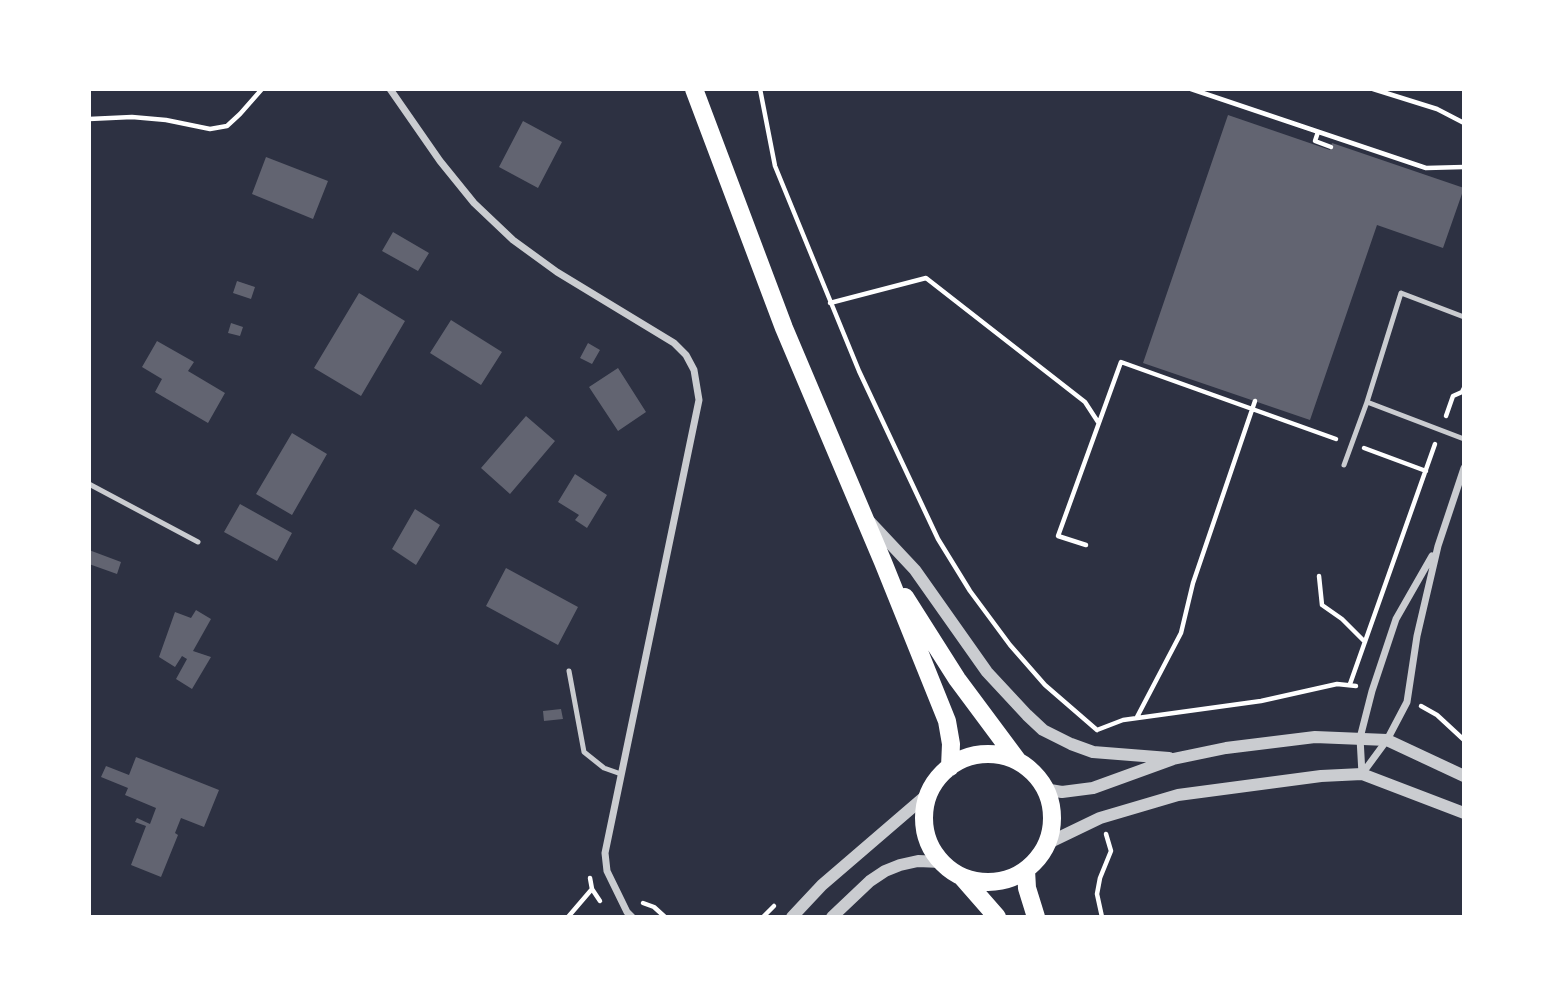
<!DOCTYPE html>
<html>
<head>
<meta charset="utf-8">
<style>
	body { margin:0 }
	#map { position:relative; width:1553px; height:1006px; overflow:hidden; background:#2d3142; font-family:Jost,sans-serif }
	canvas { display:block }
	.frame { position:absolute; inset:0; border:91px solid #fff; pointer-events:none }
</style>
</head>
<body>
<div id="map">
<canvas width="1553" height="1006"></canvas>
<div class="frame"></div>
</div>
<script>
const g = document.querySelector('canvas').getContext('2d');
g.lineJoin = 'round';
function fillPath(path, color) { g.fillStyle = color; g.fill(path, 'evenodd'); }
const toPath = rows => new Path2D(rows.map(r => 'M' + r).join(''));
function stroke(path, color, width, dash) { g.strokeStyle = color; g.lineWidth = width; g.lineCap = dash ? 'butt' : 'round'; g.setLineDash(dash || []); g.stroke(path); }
const building = toPath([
	[1228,115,1330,150,1332,143,1464,188,1443,248,1377,225,1310,420,1143,363],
	[523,121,562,142,538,188,499,167],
	[266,157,328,181,313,219,252,194],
	[393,232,429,253,418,271,382,251],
	[237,281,255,287,251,299,233,293],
	[359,293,405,321,361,396,314,368],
	[451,320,502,352,481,385,430,353],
	[231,323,243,327,240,336,228,333],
	[157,341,194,362,188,371,225,393,208,423,155,392,162,379,142,367],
	[588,343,600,350,592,364,580,358],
	[618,368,646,412,618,431,589,387],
	[526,416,555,441,510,494,481,468],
	[292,433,327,454,292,515,256,494],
	[575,474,607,495,587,528,575,520,579,515,558,502],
	[240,504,292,533,277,561,224,532],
	[415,509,440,525,416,565,392,549],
	[89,550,121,562,117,574,89,564],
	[506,568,578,607,558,645,486,606],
	[196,610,211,619,193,651,211,657,192,689,176,679,187,659,182,656,175,667,159,657,175,612,191,618],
	[561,709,563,719,544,721,543,711],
	[136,757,219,790,204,827,181,818,175,833,178,835,161,877,131,865,146,826,135,822,137,818,150,824,156,808,125,795,128,788,101,777,106,766,129,775]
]);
const path = toPath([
	[760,89,775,166,859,371,938,539,970,591,1010,645,1045,685,1097,730],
	[1191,89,1426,168,1464,167],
	[1373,89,1437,109,1464,123],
	[89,119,132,117,166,120,210,129,227,126,240,114,262,89],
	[1318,132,1315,141,1331,147],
	[830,303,926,278,1085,402,1098,422],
	[1446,416,1453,396,1462,392,1464,388],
	[1364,448,1426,471],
	[1086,545,1058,536,1121,362,1336,439],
	[1319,576,1322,605,1342,619,1365,642],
	[1350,684,1435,444],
	[1421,706,1437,715,1464,740],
	[1137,717,1181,633,1193,583,1255,401],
	[1097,730,1123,720,1261,701,1337,684,1356,686],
	[590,878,592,889,600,901],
	[643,903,654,907,665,917],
	[568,917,592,889],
	[763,917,774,906],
	[1102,917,1097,894,1100,878,1111,851,1106,834]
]);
const service = toPath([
	[1367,402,1401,293,1464,317],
	[1344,465,1367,402,1464,439],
	[89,484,198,542],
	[569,671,584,752,604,768,621,774]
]);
const minor = toPath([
	[390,89,440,161,474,203,513,240,557,272,674,343,686,355,694,370,699,400,605,853,607,871,627,912,632,917],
	[1362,774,1387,740,1407,702,1417,636,1438,546,1464,468],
	[1362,774,1360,738,1372,691,1396,619,1432,556]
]);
const tertiary = toPath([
	[870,522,915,570,987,672,1027,715,1043,730,1071,744,1093,752,1169,758],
	[1044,789,1062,792,1093,788,1173,759,1226,748,1315,737,1387,740,1464,776],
	[1046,844,1100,818,1178,795,1321,776,1362,774,1464,813],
	[792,917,822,885,929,793],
	[832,917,870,881,885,871,900,865,918,861,941,862]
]);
const primary = toPath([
	[694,89,784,328,883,562,947,721,951,744,950,767],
	[905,597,957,679,1018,761],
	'924 818a64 64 0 1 1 128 0a64 64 0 1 1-128 0Z',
	[1026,870,1027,888,1036,917],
	[962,877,997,917]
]);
fillPath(building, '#626471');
stroke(path, '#fff', 4.5);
stroke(service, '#caccd0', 5);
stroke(minor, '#caccd0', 7);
stroke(tertiary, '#caccd0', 12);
stroke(primary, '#fff', 18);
</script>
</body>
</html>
